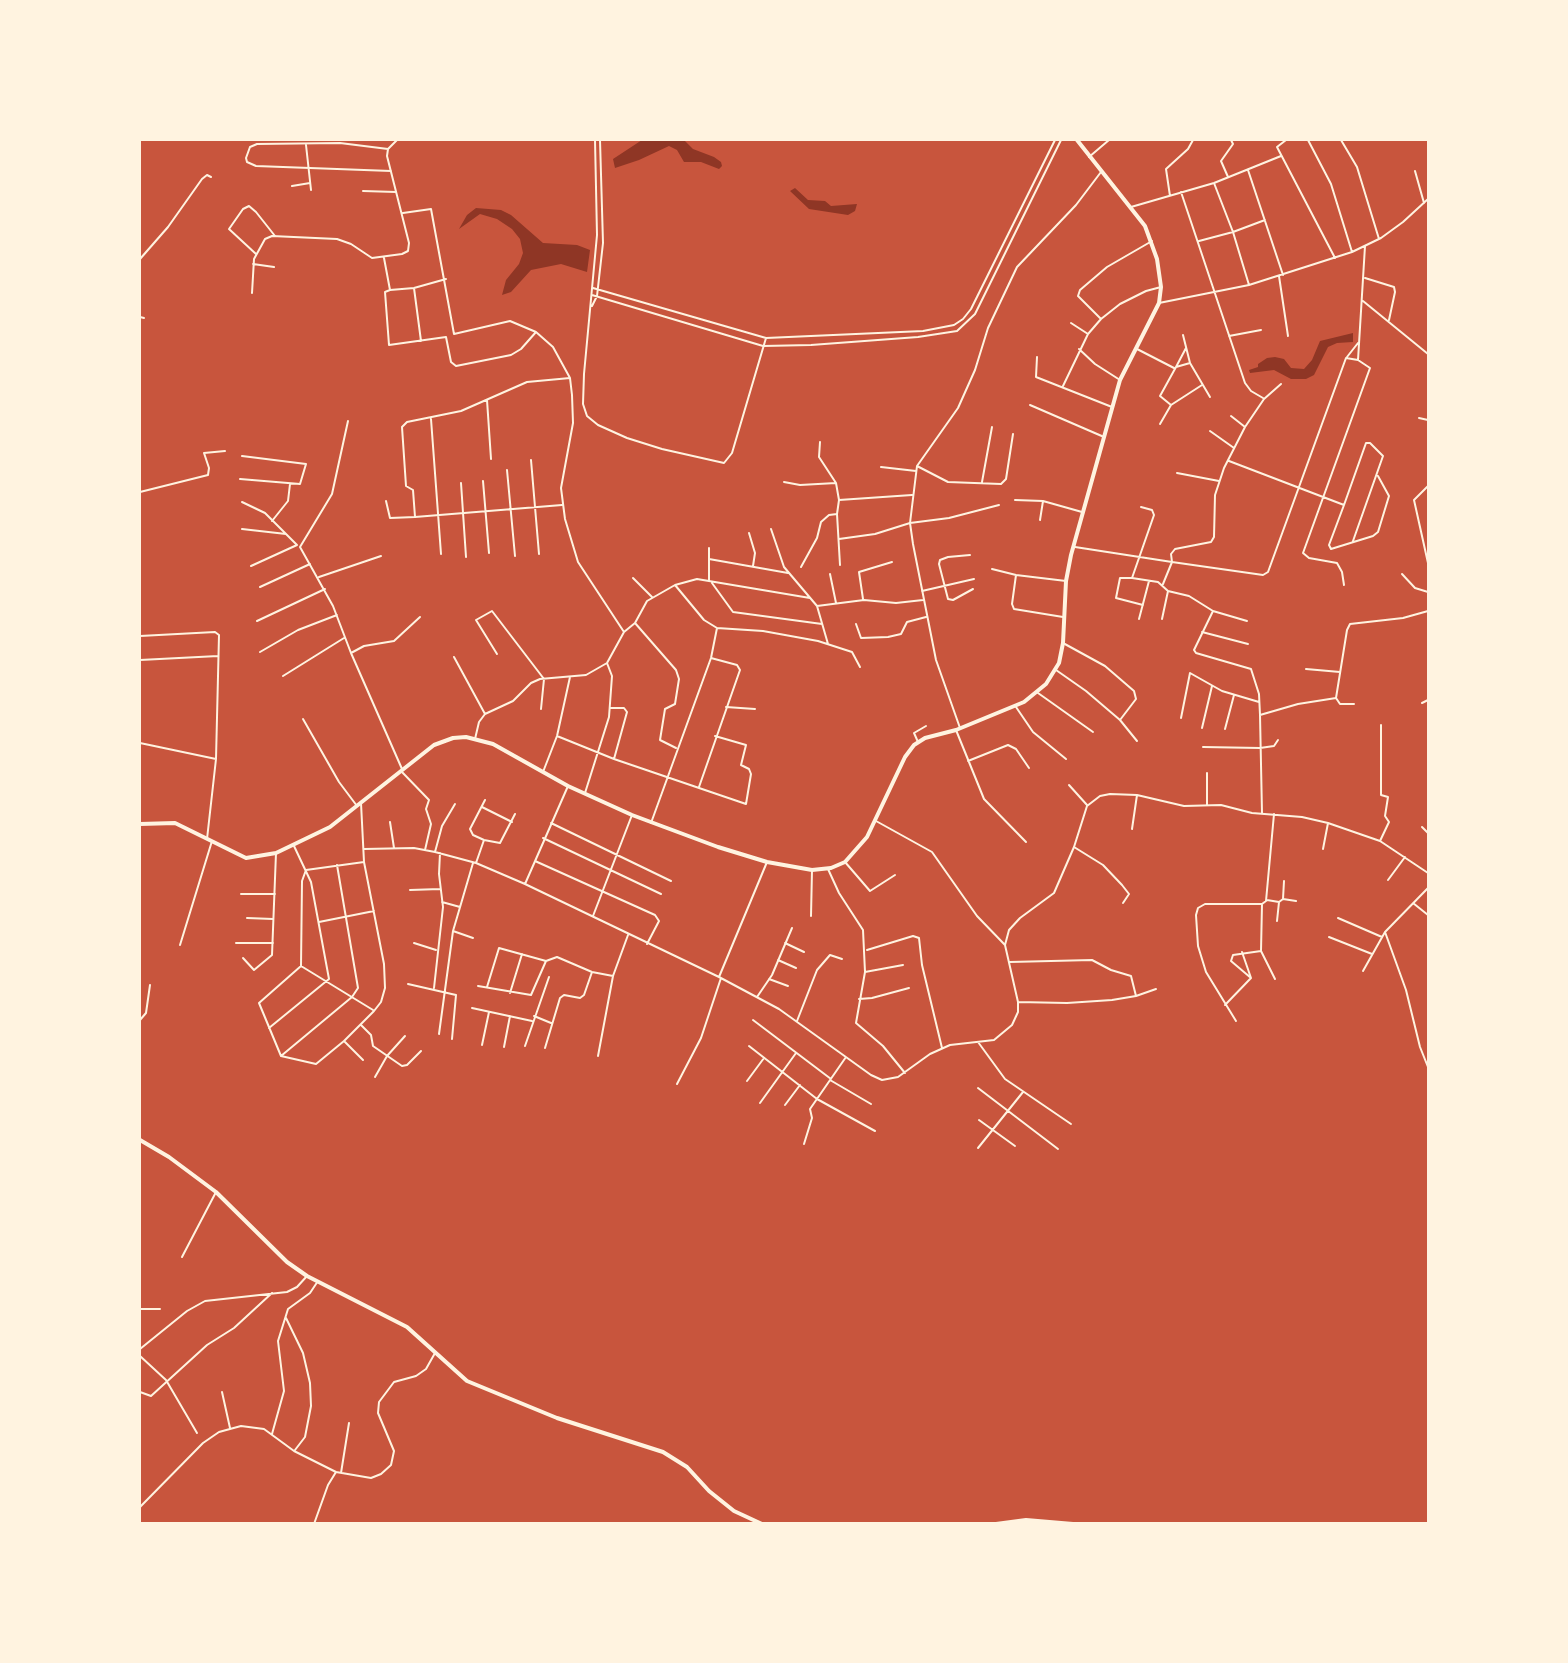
<!DOCTYPE html>
<html>
<head>
<meta charset="utf-8">
<style>
	body { margin:0 }
	#map { position:relative; width:1568px; height:1663px; overflow:hidden; background:#c8553d; font-family:"Titillium Web",sans-serif }
	canvas { display:block }
	.frame { position:absolute; inset:0; border:141px solid #fff3e0; pointer-events:none }
</style>
</head>
<body>
<div id="map">
<canvas width="1568" height="1663"></canvas>
<div class="frame"></div>
</div>
<script>
const g = document.querySelector('canvas').getContext('2d');
g.lineJoin = 'round';
function fillPath(path, color) { g.fillStyle = color; g.fill(path, 'evenodd'); }
const toPath = rows => new Path2D(rows.map(r => 'M' + r).join(''));
function stroke(path, color, width, dash) { g.strokeStyle = color; g.lineWidth = width; g.lineCap = dash ? 'butt' : 'round'; g.setLineDash(dash || []); g.stroke(path); }
const water = toPath([
	[642,140,684,140,693,149,714,157,721,162,722,166,719,169,701,162,684,162,677,150,669,146,639,160,615,168,613,159],
	[795,188,808,200,825,201,831,206,857,204,855,211,848,215,809,209,790,191],
	[476,208,501,210,511,215,543,243,577,245,590,250,587,272,561,264,531,270,511,292,502,295,506,280,519,264,523,253,520,239,512,229,497,219,480,214,459,229,467,215],
	[1353,333,1353,342,1337,343,1328,347,1314,375,1306,379,1291,379,1274,370,1250,373,1249,370,1258,367,1258,364,1267,358,1275,357,1284,359,1291,368,1304,369,1312,360,1320,341]
]);
const minor = toPath([
	[595,140,597,235,584,374,583,404,587,416,598,425,627,438,662,449,724,463,732,453,766,338],
	[1286,140,1277,147,1335,258],
	[1308,140,1331,184,1352,252],
	[1341,140,1357,167,1379,239],
	[306,145,311,190],
	[388,149,340,143,257,144,250,147,246,158,247,162,256,166,391,171],
	[1089,157,1109,140],
	[1248,170,1283,275],
	[1415,171,1424,203],
	[1228,177,1221,161,1233,144,1231,140],
	[1214,183,1233,232,1265,220],
	[292,186,310,183],
	[363,191,396,192],
	[1181,192,1245,383,1251,391,1263,398],
	[1170,196,1166,169,1188,149,1193,140],
	[1131,207,1214,183,1281,156],
	[403,213,431,209,454,334,510,321,536,332],
	[1199,241,1233,232,1249,285],
	[256,254,229,229,243,209,249,206,256,212,275,236],
	[384,258,390,290,414,288,446,279],
	[140,259,168,227,202,179,207,175,211,177],
	[253,264,274,267],
	[1279,276,1288,336],
	[1365,278,1394,287,1395,292,1389,320],
	[414,288,421,341],
	[593,288,766,338,923,331,954,325,963,319,971,309,1055,140],
	[390,290,385,292,389,345,446,337,451,362,456,366,511,355,521,349,536,332,553,347,570,378,572,395,573,423,561,488,565,519,578,562,624,632,607,663,586,675,540,679,531,683,513,701,485,714,479,722,475,739],
	[252,293,254,259,265,239,272,236,337,239,351,244,372,258,402,254,408,251,409,243,387,156,388,149,397,140],
	[592,295,763,346,811,345,918,337,957,331,975,314,1061,140],
	[1363,301,1428,354],
	[1159,303,1249,285,1352,252,1381,238,1403,222,1428,199],
	[592,306,597,296,603,243,600,140],
	[140,317,144,318],
	[1101,319,1078,296,1080,290,1107,267,1152,241],
	[1088,334,1101,319,1120,304,1146,291,1161,287],
	[1183,335,1190,363,1210,397],
	[1229,336,1261,330],
	[1079,349,1095,364,1120,380],
	[1137,349,1174,368],
	[1037,357,1036,377,1112,407],
	[1347,357,1358,343],
	[1358,360,1365,246],
	[1190,363,1176,367,1160,396,1171,405,1202,385],
	[1176,367,1186,348],
	[1063,386,1088,334,1071,323],
	[487,400,491,459],
	[1030,405,1104,437],
	[1231,416,1245,427],
	[1419,418,1428,420],
	[431,419,441,554],
	[348,421,332,494,300,547,333,606,351,653,402,769],
	[1160,424,1171,405],
	[1210,431,1234,448],
	[820,442,819,457,836,483,839,500,912,495],
	[531,460,539,554],
	[1229,461,1344,505,1366,443,1370,443,1383,456,1353,541],
	[917,466,948,482,1001,484,1006,479,1013,434],
	[881,467,916,471],
	[507,470,515,556],
	[1177,473,1219,481],
	[240,479,300,484,306,464,242,456],
	[483,481,489,553],
	[784,482,800,485,836,483],
	[982,482,992,427],
	[461,483,466,557],
	[1428,486,1414,500,1428,563],
	[140,492,208,475,209,468,204,453,225,451],
	[839,500,837,514,840,565],
	[1015,500,1043,501,1082,512],
	[386,501,390,518,415,517],
	[242,502,265,513,297,545],
	[562,505,415,517,413,490,406,486,402,427,407,422,461,411,527,382,570,378],
	[1344,505,1329,545,1331,549,1373,536,1378,532,1389,496,1378,476],
	[1141,507,1152,510,1154,515,1132,578,1158,582,1168,591,1189,596,1213,611,1247,621],
	[1040,520,1043,501],
	[272,521,288,501,290,484],
	[242,529,286,534],
	[771,529,784,567,817,606,828,644],
	[749,533,755,553,753,566],
	[839,539,875,534,910,523,949,518,999,505],
	[1075,547,1172,562,1171,554,1175,549,1211,542,1214,537,1215,495,1224,468,1245,427,1264,399,1281,384],
	[709,548,709,581],
	[970,555,948,557,940,560,939,564,948,599,953,600,973,589],
	[709,559,788,573],
	[251,566,297,545],
	[801,567,817,538,821,522,829,515,837,514],
	[992,569,1016,575,1066,581],
	[830,574,836,603],
	[1402,574,1415,588,1428,592],
	[1016,575,1012,604,1014,609,1063,617],
	[319,577,381,556],
	[633,578,652,597],
	[1131,578,1120,578,1116,598,1143,605],
	[712,583,733,612,822,624],
	[1163,584,1172,562,1263,575,1268,572,1346,358,1358,360,1370,368,1303,553,1309,558,1337,563,1342,572,1344,585],
	[675,585,697,579,810,598],
	[260,587,310,564],
	[922,591,974,579],
	[863,599,859,572,892,562],
	[817,606,864,600,896,603,923,600],
	[1213,611,1194,650,1196,653,1251,669,1259,694,1260,715],
	[1139,619,1149,581],
	[1162,619,1168,591],
	[257,621,325,589],
	[635,623,676,670,679,679,675,704,665,709,660,740,676,748],
	[856,624,861,638,888,637,901,634,907,622,926,617],
	[717,628,763,631,818,641,852,652,860,667],
	[624,632,635,623,647,601,675,585,704,620,717,628,711,658,651,823],
	[1202,632,1248,644],
	[140,636,215,632,219,635,216,759,207,839],
	[1063,643,1105,666,1134,691,1136,699,1120,720],
	[260,652,298,630,337,615],
	[351,653,364,646,394,641,420,617],
	[497,654,476,620,492,611,544,679,541,709],
	[454,657,485,714],
	[140,660,218,656],
	[1306,669,1340,672],
	[1056,670,1086,691,1120,720,1137,741],
	[283,676,344,638],
	[1038,693,1093,732],
	[1422,703,1428,700],
	[1354,704,1340,704,1336,698,1347,630,1350,624,1403,618,1428,611],
	[726,707,755,709],
	[1016,707,1033,732,1066,759],
	[610,708,624,708,627,712,614,759],
	[1181,718,1190,673,1222,691,1259,702],
	[303,719,339,782,357,806],
	[960,728,936,660,913,544,910,523,917,466,958,408,975,370,988,328,1017,267,1076,205,1101,172],
	[1202,728,1212,686],
	[1225,729,1234,695],
	[956,730,984,799,1026,842],
	[557,736,614,759,746,804,751,774,749,769,741,765,746,745,715,736],
	[918,742,914,733,926,726],
	[140,743,216,759],
	[1203,747,1260,748,1274,746,1278,740],
	[968,761,1008,745,1016,749,1029,768],
	[401,771,429,800,426,809,431,824,425,850],
	[543,772,557,736,570,677],
	[1207,773,1207,805],
	[1069,785,1087,805],
	[699,787,740,670,737,665,711,658],
	[585,793,609,717,612,676,607,663],
	[485,800,470,829,473,835,484,840,500,843,515,814],
	[482,807,512,822],
	[1262,813,1260,715,1298,704,1336,698],
	[876,821,932,852,977,916,1005,945],
	[390,822,394,848],
	[551,823,671,881],
	[1422,827,1428,833],
	[1132,829,1137,795],
	[543,838,661,894],
	[1380,841,1389,822,1385,816,1388,797,1381,795,1381,725],
	[1074,847,1103,865,1122,885,1129,894,1123,903],
	[364,849,414,848,435,852,476,863,525,884,719,977,779,1009,871,1075,882,1080,898,1077,930,1054,950,1045,994,1040,1012,1025,1018,1012,1018,1002,1005,945,1009,930,1020,918,1054,893,1074,847,1087,806,1100,796,1110,794,1137,795,1184,806,1221,805,1252,813,1302,817,1328,823,1380,841,1428,873],
	[1323,849,1328,823],
	[435,852,442,826,455,804],
	[535,861,655,915,659,921,647,944],
	[364,862,306,870,302,881,301,966,373,1010],
	[845,862,870,891,895,875],
	[476,863,484,840],
	[828,869,839,893,863,930,865,972,856,1023,883,1046,905,1073],
	[1388,880,1405,857],
	[525,884,568,786],
	[410,890,440,889],
	[241,894,275,894],
	[1283,899,1296,901],
	[1267,900,1279,902,1277,921],
	[442,902,460,907],
	[1279,902,1283,899,1284,881],
	[1413,903,1428,915],
	[593,916,632,815],
	[811,916,812,870],
	[247,918,273,919],
	[1338,918,1382,937],
	[319,922,374,911],
	[453,931,473,938],
	[1385,932,1406,990,1420,1047,1428,1067],
	[1329,937,1372,954],
	[236,943,273,943],
	[414,943,436,950],
	[785,943,804,952],
	[180,945,212,841],
	[867,950,913,936,919,938,922,965,942,1048],
	[1261,951,1275,979],
	[1242,952,1251,978],
	[243,958,254,970,272,955,276,853],
	[778,960,796,968],
	[1010,962,1092,960,1111,970,1131,976,1136,996],
	[301,966,259,1003,281,1056,316,1064,344,1041,374,1011,381,1002,385,988,384,964,364,862,361,803],
	[1363,971,1385,932,1428,888],
	[865,972,903,965],
	[719,977,767,862],
	[769,979,788,986],
	[408,984,456,995,452,1039],
	[478,986,531,995,546,961,557,957,592,972,613,976],
	[487,987,499,948,546,961],
	[434,988,443,907,439,874,440,853],
	[510,993,522,954],
	[757,997,772,975,792,928],
	[859,999,872,998,909,988],
	[1018,1002,1067,1003,1112,1000,1136,996,1156,989],
	[1225,1005,1251,978,1231,961,1233,955,1261,951,1262,904],
	[472,1008,532,1021],
	[534,1016,551,1023],
	[140,1020,146,1013,150,985],
	[753,1020,831,1079],
	[797,1021,817,970,830,955,842,959],
	[1236,1021,1206,972,1198,946,1196,915,1198,908,1205,904,1262,904,1266,901,1274,814],
	[361,1025,371,1035,373,1046,402,1066,407,1065,421,1051],
	[269,1028,329,979,311,882,294,846],
	[439,1034,453,931,473,863],
	[344,1041,363,1060],
	[978,1042,1005,1079,1071,1124],
	[482,1045,489,1012],
	[525,1046,549,977],
	[749,1046,817,1099,875,1131],
	[504,1047,510,1016],
	[545,1048,560,998,564,995,580,998,584,995,592,972],
	[281,1056,352,997,358,988,337,865],
	[598,1056,613,976,628,935],
	[375,1077,387,1056,405,1036],
	[830,1080,871,1104],
	[747,1081,764,1058],
	[677,1084,701,1038,721,978],
	[978,1088,1058,1149],
	[760,1103,796,1053],
	[785,1105,800,1085],
	[979,1120,1015,1146],
	[804,1144,812,1118,810,1109,846,1057],
	[978,1148,1023,1092],
	[182,1257,216,1192],
	[140,1309,160,1309],
	[286,1318,303,1353,310,1383,311,1406,305,1437,295,1450],
	[140,1349,187,1311,205,1301,287,1292,297,1287,307,1276],
	[140,1356,166,1380,197,1433],
	[140,1392,151,1396,207,1345,234,1328,272,1293],
	[222,1392,230,1428],
	[272,1434,284,1391,278,1341,288,1309,310,1293,318,1281],
	[341,1473,349,1423],
	[140,1507,203,1443,219,1432,241,1426,264,1429,294,1451,336,1472],
	[314,1524,328,1485,336,1472,371,1478,381,1474,391,1465,394,1451,378,1413,379,1402,394,1382,416,1376,426,1369,435,1353]
]);
const trunk = toPath([
	[140,824,175,823,246,858,276,853,330,827,434,745,453,738,466,737,493,744,568,786,632,815,718,847,767,862,812,870,831,868,845,862,867,837,905,757,914,745,925,738,956,730,1024,702,1046,684,1059,663,1063,643,1066,581,1071,555,1120,380,1159,303,1161,287,1157,259,1145,226,1077,140],
	[140,1140,169,1157,216,1192,287,1262,307,1276,407,1327,467,1381,557,1418,663,1452,687,1467,709,1491,734,1511,762,1524],
	[996,1524,1026,1520,1073,1524]
]);
fillPath(water, '#8f3625');
stroke(minor, '#fff3e0', 2);
stroke(trunk, '#fff3e0', 4);
</script>
</body>
</html>
